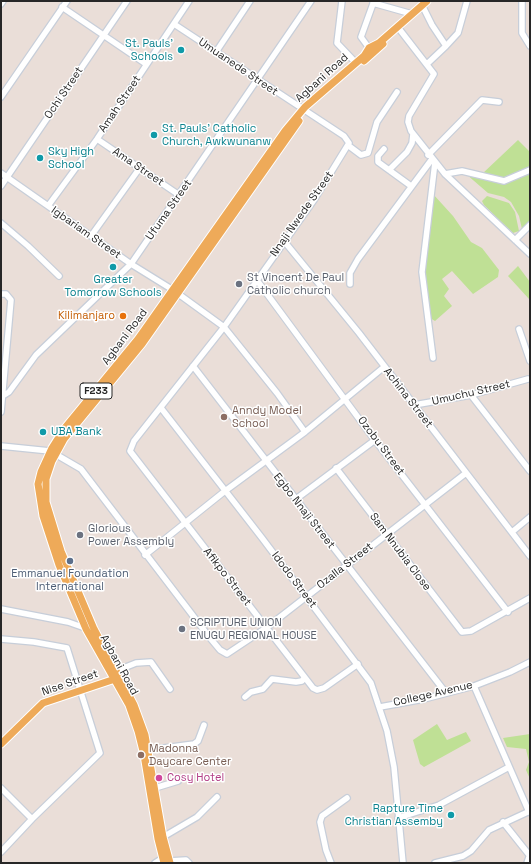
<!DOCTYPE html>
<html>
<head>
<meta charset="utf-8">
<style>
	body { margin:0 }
	#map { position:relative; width:531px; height:864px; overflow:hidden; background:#eaded8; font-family:"Space Grotesk",sans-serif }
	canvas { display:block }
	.frame { position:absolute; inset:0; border:2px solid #272727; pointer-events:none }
</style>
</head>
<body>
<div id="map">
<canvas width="531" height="864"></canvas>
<div class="frame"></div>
</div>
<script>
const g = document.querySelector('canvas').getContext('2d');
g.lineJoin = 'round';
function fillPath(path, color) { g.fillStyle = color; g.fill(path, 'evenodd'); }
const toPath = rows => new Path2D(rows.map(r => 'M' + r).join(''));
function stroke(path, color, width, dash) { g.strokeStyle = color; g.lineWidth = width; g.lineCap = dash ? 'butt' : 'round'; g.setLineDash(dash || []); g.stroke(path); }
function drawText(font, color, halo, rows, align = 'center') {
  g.font = font + ' "Space Grotesk",sans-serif'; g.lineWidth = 3; g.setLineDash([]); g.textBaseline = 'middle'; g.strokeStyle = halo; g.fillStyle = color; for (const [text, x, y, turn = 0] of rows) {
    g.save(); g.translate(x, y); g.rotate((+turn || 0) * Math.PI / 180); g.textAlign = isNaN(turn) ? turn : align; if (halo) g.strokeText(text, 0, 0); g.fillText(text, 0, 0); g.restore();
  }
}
const green = toPath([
	[518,140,530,152,530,168,507,179,500,179,482,174],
	[530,172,530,222,522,229,519,216,511,202,504,197,488,193,466,174,495,181],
	[433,194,453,216,471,242,482,248,499,270,498,277,473,294,452,271,442,279,449,289,444,296,452,306,435,321,430,318,423,271],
	[487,196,509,203,515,212,519,231,513,233,484,205,482,201],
	[518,266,530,282,529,299,508,276],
	[437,724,447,740,466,732,471,741,424,767,420,764,413,740],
	[530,734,530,779,526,770,529,762,526,749,507,747,503,738]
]);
const minor = toPath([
	[342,1,337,43,356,63],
	[522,1,522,33,530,46],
	[423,2,423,7,432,25,446,46,427,64],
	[373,3,412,14],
	[1,4,3,1],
	[62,7,146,64],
	[174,24,344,136,349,143,314,200,224,327,134,441,130,451,313,688,317,690,324,688,358,664],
	[400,30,434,74,409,116,408,122,411,131,445,174,530,254],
	[446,46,458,33,467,1],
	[369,48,361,37,374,1],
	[216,52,250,1],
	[1,97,67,1],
	[97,139,179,195],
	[349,146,361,155,368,153,377,122,397,92],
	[384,149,378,156,378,162,411,186],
	[428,155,482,100,499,102],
	[389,170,407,152,412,143,413,134],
	[1,173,131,264,173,290,224,327,277,393,305,432],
	[445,174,462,171,504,181,530,170],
	[1,186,127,1],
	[48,206,97,139,189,1],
	[1,223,28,246,59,276],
	[91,236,139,169],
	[515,240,530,225],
	[284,241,359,333,530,556],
	[256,279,371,435,508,612],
	[350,284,350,273,358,259,432,159],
	[1,294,6,294,11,300,1,412],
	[519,329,530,361],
	[433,358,422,272,435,162],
	[193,366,446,693],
	[471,395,530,471],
	[1,397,9,392,36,355,131,264,311,1],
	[414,405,471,395,528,379],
	[161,408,262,538,371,683,387,731,394,767,403,863],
	[1,446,50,451,81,469,210,638,220,650,227,654,266,628,466,473],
	[336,468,462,632,471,631,530,598],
	[296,499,375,440],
	[512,532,530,517],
	[145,555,225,491,305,432,384,367],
	[1,609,68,622,88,629],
	[1,639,34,642,67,648,100,753,32,819,1,852],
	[116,671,136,663,151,662,170,689],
	[474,686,529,812],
	[245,697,251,692,263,689,272,679,296,682,302,681,304,678],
	[380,707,424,699,474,686,510,672,530,662],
	[149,750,194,744,198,741,204,725],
	[1,788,32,819],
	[155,788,178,781],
	[398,818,439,805,509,767],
	[503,822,530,856],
	[163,837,197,817,217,797],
	[169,861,186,860,189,863],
	[155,863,163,858],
	[331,863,326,850,320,822,322,816,347,798],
	[435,863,463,856,471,851,489,830,530,811],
	[527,863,530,854]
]);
const major = toPath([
	[364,61,383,44],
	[1,744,43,703,118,678],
	[164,863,158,839,144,755,138,731,129,705,86,629,59,565,43,516,38,484,41,472,52,448,64,429,138,339,285,131,305,107,364,56,369,48,379,43,427,1],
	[170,863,163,837,145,735,134,705,94,629,61,551,46,502,46,479,52,461,64,439,142,344,299,121]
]);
const markers = [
	[181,50,4,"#0f9aa8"],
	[154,135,4,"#0f9aa8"],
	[40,158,4,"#0f9aa8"],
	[113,267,4,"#0f9aa8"],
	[239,284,4,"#6b7280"],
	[123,316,4,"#e8710a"],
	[224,417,4,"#8d6e63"],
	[43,432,4,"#0f9aa8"],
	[80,535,4,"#6b7280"],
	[70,561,4,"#5c6f8a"],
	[182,629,4,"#6b7280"],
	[141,755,4,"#8d6e63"],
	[159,778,4,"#d1479c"],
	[451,815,4,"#0f9aa8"]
];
const shields = [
	[96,391,32]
];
const shieldNames = [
	["F233",96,391]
];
const cultureNames = [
	["St. Pauls'",173,44,"right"],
	["Schools",173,57,"right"],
	["St. Pauls' Catholic",162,129],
	["Church, Awkwunanw",162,142],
	["Sky High",48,152],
	["School",48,165],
	["Greater",113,280,"center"],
	["Tomorrow Schools",113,293,"center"],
	["UBA Bank",51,432],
	["Rapture Time",443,809,"right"],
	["Christian Assemby",443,822,"right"]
];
const streetNames = [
	["Umuanede Street",238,67,34],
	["Agbani Road",322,78,-42],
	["Ochi Street",64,93,-56],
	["Amah Street",120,104,-56],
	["Ama Street",138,167,34],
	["Ufuma Street",169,210,-55],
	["Nnaji Nwede Street",302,214,-55],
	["Igbariam Street",86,233,35],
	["Agbani Road",125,337,-53],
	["Umuchu Street",471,393,-13],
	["Achina Street",408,398,52],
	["Ozobu Street",381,446,53],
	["Egbo Nnaji Street",304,511,52],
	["Sam Nnubia Close",400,552,53],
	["Ozalla Street",345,566,-38],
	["Afikpo Street",227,577,52],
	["Idodo Street",294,580,53],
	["Agbani Road",119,665,61],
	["Nise Street",70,683,-19],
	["College Avenue",433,694,-13]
];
const worshipNames = [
	["St Vincent De Paul",247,278],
	["Catholic church",247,291],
	["Glorious",88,529],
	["Power Assembly",88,542],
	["SCRIPTURE UNION",190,623],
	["ENUGU REGIONAL HOUSE",190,636]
];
const foodNames = [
	["Kilimanjaro",115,316]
];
const educationNames = [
	["Anndy Model",232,411],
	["School",232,424],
	["Madonna",149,749],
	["Daycare Center",149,762]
];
const serviceNames = [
	["Emmanuel Foundation",70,574],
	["International",70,587]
];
const hotelNames = [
	["Cosy Hotel",167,778]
];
fillPath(green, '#bfe095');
stroke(minor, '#c7ced9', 8);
stroke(major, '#fff', 9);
stroke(minor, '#fff', 5.5);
stroke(major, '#eeaa59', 7);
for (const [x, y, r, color] of markers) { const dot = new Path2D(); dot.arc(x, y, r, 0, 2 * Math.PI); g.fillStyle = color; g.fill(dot); stroke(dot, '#fff', 1.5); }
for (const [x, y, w] of shields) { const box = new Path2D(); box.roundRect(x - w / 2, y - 8, w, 16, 3); g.fillStyle = '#fff'; g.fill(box); stroke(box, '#272727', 1); }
drawText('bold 10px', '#272727', null, shieldNames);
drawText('11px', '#0d838f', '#fff', cultureNames, 'left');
drawText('11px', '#272727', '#fff', streetNames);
drawText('11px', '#5b616d', '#fff', worshipNames, 'left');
drawText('11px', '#c56008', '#fff', foodNames, 'right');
drawText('11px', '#785e54', '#fff', educationNames, 'left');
drawText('11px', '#4e5e75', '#fff', serviceNames);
drawText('11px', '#b23c85', '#fff', hotelNames, 'left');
</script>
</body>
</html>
